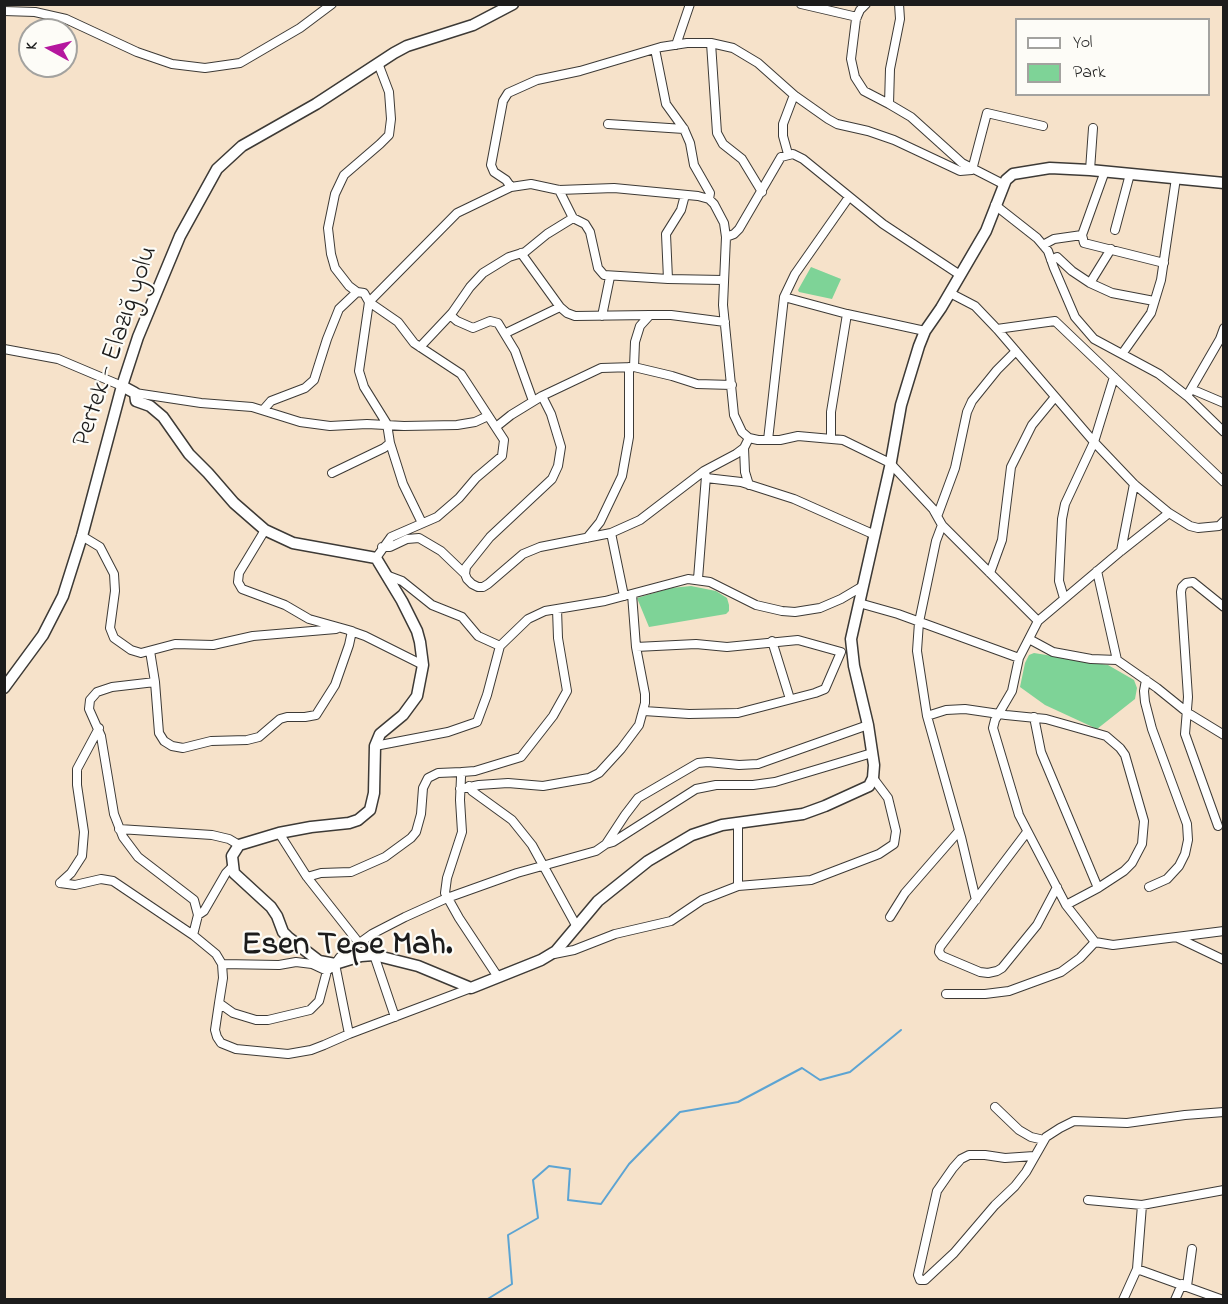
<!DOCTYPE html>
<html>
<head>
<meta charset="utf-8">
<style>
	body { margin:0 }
	#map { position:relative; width:1228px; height:1304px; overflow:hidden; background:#f6e2ca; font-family:"Indie Flower",sans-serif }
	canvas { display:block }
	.frame { position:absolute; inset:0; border:6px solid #1c1c1c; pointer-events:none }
	.legend { position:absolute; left:1015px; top:18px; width:195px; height:78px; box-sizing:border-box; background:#fdfcf7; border:2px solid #a3a29f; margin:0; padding:8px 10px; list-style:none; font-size:18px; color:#1c1c1c }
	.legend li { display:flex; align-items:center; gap:12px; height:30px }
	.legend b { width:30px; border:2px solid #a3a29f }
	.north { position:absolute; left:18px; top:18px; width:60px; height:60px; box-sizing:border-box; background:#fdfcf7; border:2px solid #a3a29f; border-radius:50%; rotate:278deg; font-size:16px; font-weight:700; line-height:24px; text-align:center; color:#1c1c1c }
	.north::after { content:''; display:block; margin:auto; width:21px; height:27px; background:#b5179e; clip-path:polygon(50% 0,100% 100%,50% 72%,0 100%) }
</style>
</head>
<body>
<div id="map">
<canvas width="1228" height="1304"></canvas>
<div class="frame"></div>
<ul class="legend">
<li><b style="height:8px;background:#fff"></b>Yol</li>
<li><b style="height:16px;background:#7ed397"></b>Park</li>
</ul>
<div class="north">K</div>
</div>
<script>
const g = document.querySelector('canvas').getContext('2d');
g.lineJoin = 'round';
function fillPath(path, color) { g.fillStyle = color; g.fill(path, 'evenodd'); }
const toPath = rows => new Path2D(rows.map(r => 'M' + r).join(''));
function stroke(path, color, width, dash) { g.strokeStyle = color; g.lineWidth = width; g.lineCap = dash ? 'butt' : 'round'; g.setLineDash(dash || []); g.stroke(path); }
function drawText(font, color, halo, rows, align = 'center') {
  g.font = font + ' "Indie Flower",sans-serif'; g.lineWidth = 4.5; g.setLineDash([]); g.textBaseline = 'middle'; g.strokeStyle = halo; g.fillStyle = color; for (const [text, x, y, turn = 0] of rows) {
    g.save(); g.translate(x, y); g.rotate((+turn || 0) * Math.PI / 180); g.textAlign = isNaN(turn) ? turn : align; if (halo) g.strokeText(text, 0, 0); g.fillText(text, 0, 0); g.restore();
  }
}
const green = toPath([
	[811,267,841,279,832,299,799,292,798,290],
	[691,586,716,591,727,598,729,605,729,611,726,614,649,627,637,598,671,588],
	[1034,653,1108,665,1134,680,1137,688,1135,699,1097,729,1045,705,1020,687,1025,663,1029,655]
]);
const stream = toPath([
	[486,1300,512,1284,508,1235,538,1218,533,1180,549,1166,570,1169,568,1200,601,1204,629,1164,680,1112,738,1102,802,1068,820,1080,850,1072,901,1030]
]);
const minor = toPath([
	[801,4,857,17],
	[866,4,860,10,856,19,851,59,855,77,864,91,889,104],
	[899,4,900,19,890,69,889,104,911,117,962,163,1003,184],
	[4,11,35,12,66,19,137,52,172,64,205,68,240,63,300,28,332,4],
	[711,43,717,133,723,144,742,159,762,192],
	[676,45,690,4],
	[655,49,666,104,684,129,690,143,694,165,710,193,709,199],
	[608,124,684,129],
	[788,154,783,136,783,124,794,95],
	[1090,170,1093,128],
	[511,187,506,180,494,172,491,165,503,101,508,93,537,80,580,71,661,47,687,43,711,43,733,48,758,63,794,95,828,119,837,124,868,131,894,140,960,171,972,170,987,113,1043,126],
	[559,190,573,218,585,224,590,232,598,268,604,275,668,279,723,280],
	[995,205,1037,238,1048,251,1054,268,1075,317,1094,339,1159,374,1187,396,1224,432],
	[1115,230,1130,174],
	[1082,235,1084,243,1164,263],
	[726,237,734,234,739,229,781,157,793,154,803,159,883,224,960,275],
	[1043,245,1054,239,1082,235,1105,171],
	[521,253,560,307,567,313,575,316,650,315],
	[1051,260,1057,257,1072,271,1090,283,1112,293,1154,301],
	[668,279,666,234,681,210,685,195],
	[1090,283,1111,249],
	[950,293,975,306,997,329,1094,442,1134,484,1169,513,1190,526,1198,528,1219,526,1224,521],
	[784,297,847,314,925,331],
	[450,315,457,321,473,328,490,321,498,323,515,351,533,401],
	[602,316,610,277],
	[997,329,1055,321,1224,482],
	[506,333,560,307],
	[420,347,452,313,470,287,483,273,509,257,525,252,547,234,573,218],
	[4,349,58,359,122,386],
	[1122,354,1151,313,1161,280,1176,178],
	[634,367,635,342,640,326,650,315,671,315,725,322],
	[1191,389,1224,403],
	[135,393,201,403,252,407,300,422,330,426,367,424,404,426,457,425,475,422,488,416],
	[542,396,551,414,561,447,558,466,552,479,490,537,466,567,465,574,467,579,472,584,478,587,483,587,488,584,523,554,540,547,611,533,640,520,704,471,736,454,744,448,749,438],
	[1187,396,1220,339,1224,328],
	[264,409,271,401,305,388,314,380,327,339,339,309,357,292],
	[496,427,511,415,542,396,601,368,634,367,672,376,697,384,732,385],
	[831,438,831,412,847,314],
	[768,440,784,297,795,274,849,197],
	[390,443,403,484,422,523],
	[744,448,745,472,749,485],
	[332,473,384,448,390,443,387,424,364,387,359,371,369,302,457,213,511,187,531,184,559,190,614,188,698,196,709,199,714,204,724,223,726,237,723,305,734,415,742,432,749,438,758,440,780,440,798,436,843,440,890,463,933,509,942,525,1038,621],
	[706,478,741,482,794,499,875,535],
	[938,514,955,468,967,412,972,401,997,370,1016,351],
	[942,525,936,541,919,622,917,651,927,716,961,837,976,900],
	[611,533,624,596],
	[82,536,100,547,114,574,115,591,110,628,114,638,131,650,141,653,175,644,213,645,253,636,336,629],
	[587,538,600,522,622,476,629,437,629,367],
	[382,547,390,547,407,539,419,538,441,551,465,574],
	[1121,551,1134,484],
	[376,558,391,537,437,517,459,498,476,478,502,456,504,440,461,374,414,343,398,322,369,302,364,293,357,292,349,286,335,268,331,254,328,228,335,194,344,175,380,144,389,135,391,119,389,92,378,63],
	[1097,571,1117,660],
	[990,573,1002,540,1011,467,1032,425,1055,397],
	[386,575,402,581,432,605,462,617,478,636,500,646],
	[698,579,706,476],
	[1064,598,1059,581,1062,519,1065,504,1094,442,1114,377],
	[859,603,898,614,1019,658,1038,621,1121,551,1169,513],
	[348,630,365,636,423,665],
	[1029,639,1053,652,1091,659,1117,660,1157,688,1188,713,1224,735],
	[772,641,790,699],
	[636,647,696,644,727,647,798,640,841,652,825,689,815,693,738,713,689,714,644,711],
	[150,651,155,682,159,733,164,741,172,746,183,748,211,741,247,740,259,737,280,719,287,717,305,717,316,715,335,685,349,645,352,631,309,619,285,605,242,589,238,582,239,573,265,530],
	[1019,658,1012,691,995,720,993,728,1019,815,1066,905,1095,942,1113,945,1224,931],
	[1146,680,1144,691,1145,702,1152,729,1187,824,1188,840,1185,854,1179,866,1167,879,1149,887],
	[155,682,112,687,97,692,90,700,89,709,101,736,114,814,123,837,138,857,194,900,198,915,193,935,216,954,222,964,223,978,219,1003,233,1013,256,1020,268,1020,310,1010,319,1001,327,971,335,964,340,957,372,934,405,917,447,898,517,873,596,851,606,844,625,815,638,798,698,763,708,762,739,765,758,764,868,725],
	[927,716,946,710,965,709,1006,715,1046,719,1106,736,1120,748,1125,755,1144,821,1142,844,1132,863,1124,871,1098,888,1066,905],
	[1034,717,1041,752,1098,888],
	[375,746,448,732,477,722,487,695,500,646,528,619,545,611,605,601,688,579,710,582,756,605,782,611,795,612,820,608,841,599,863,586],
	[469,786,472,791,512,820,532,845,577,927],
	[460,789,479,785,508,783,543,786,589,778,599,773,621,749,639,725,645,703,645,694,636,647,632,594],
	[1218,826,1185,734,1188,697,1181,592,1182,587,1186,583,1193,582,1224,607],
	[119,829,212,835,229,839,239,845],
	[1027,832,940,947,939,952,942,956,980,972,988,973,997,971,1002,968,1037,925,1057,887],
	[279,833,307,877,359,943],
	[606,844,613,842,696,789,716,785,753,785,775,782,872,753],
	[307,877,321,873,351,872,385,857,411,838,416,832,421,814,423,788,428,778,438,773,462,772],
	[60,883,71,873,82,856,84,832,77,785,77,769,99,728],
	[60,883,75,885,101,879,113,881,193,935],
	[738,886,738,822],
	[198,915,204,911,226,873,232,867],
	[890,917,905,893,959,831],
	[1178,938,1224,960],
	[554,954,574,950,615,934,671,921,702,900,738,886,811,880,879,854,894,844,896,831,888,798,873,778],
	[374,955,395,1017],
	[222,964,279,965,296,962,312,964,327,971],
	[335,964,349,1034],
	[498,977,459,918,445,893,447,878,462,832,460,800,461,777,462,772,475,771,521,757,553,716,567,691,558,638,557,609],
	[946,994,985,994,1009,991,1061,972,1080,958,1095,942],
	[219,1003,215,1030,217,1037,221,1043,236,1049,288,1054,311,1050,324,1045,349,1034,471,988],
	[995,1107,1019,1130,1031,1137,1044,1140],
	[1034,1156,1005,1158,985,1155,969,1155,961,1159,953,1168,937,1191,918,1275,920,1280,925,1280,954,1253,995,1205,1015,1186,1026,1172,1046,1137,1060,1128,1074,1121,1127,1123,1185,1115,1224,1112],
	[1088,1200,1142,1205,1224,1190],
	[1137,1269,1142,1205],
	[1187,1286,1192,1249],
	[1123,1300,1137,1269,1223,1300],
	[1175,1300,1182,1284]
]);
const tertiary = toPath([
	[122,386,135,393,136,401,150,406,163,417,189,454,208,473,234,503,265,530,293,543,376,558,402,601,417,631,420,642,423,665,417,696,403,715,380,734,375,746,374,793,370,810,358,820,349,823,311,827,279,833,239,845,232,856,234,873,271,907,277,916,283,932,289,938,319,961,335,964,361,956,374,955,418,966,471,988,541,960,556,951,598,901,648,861,692,835,722,825,803,814,825,806,869,786,873,778,874,765,868,725,854,666,851,639,890,467,901,405,919,346,925,331,941,308,986,231,1006,180,1013,174,1050,168,1090,170,1224,183]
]);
const secondary = toPath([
	[4,688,43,635,63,596,82,536,122,386,138,337,180,236,217,169,242,146,316,104,394,53,407,46,473,25,513,4]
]);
const streetNames = [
	["Pertek - Elazığ yolu",117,347,-71]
];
const districtNames = [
	["Esen Tepe Mah.",347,948]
];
fillPath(green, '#7ed397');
stroke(stream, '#5ca4d3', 2);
stroke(minor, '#3d3a36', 10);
stroke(tertiary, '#3d3a36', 13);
stroke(secondary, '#3d3a36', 13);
stroke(minor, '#fff', 8);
stroke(tertiary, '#fff', 10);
stroke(secondary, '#fff', 10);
drawText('27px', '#1c1c1c', '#fdfcf7', streetNames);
drawText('bold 33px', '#1c1c1c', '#fdfcf7', districtNames);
</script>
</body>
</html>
